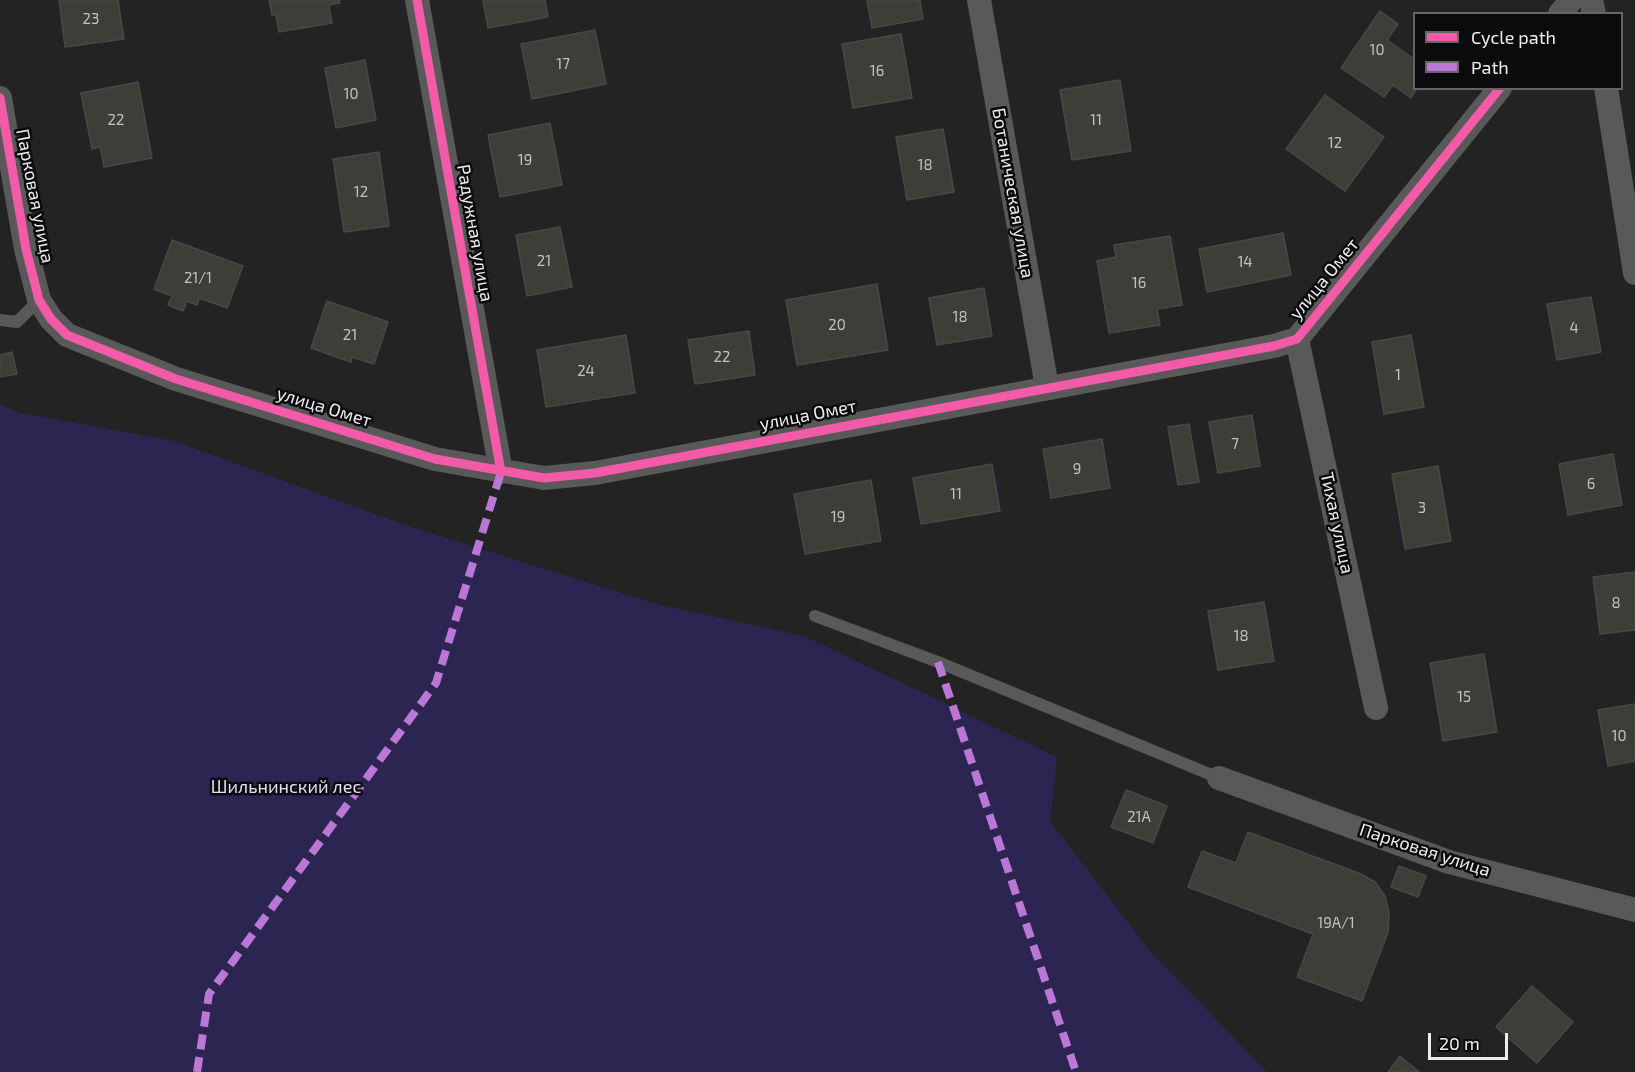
<!DOCTYPE html>
<html>
<head>
<meta charset="utf-8">
<style>
	body { margin:0 }
	#map { position:relative; width:1635px; height:1072px; overflow:hidden; background:#232324; font-family:"Exo 2",sans-serif }
	canvas { display:block }
	.legend { position:absolute; left:1413px; top:12px; width:210px; height:78px; box-sizing:border-box; background:#0b0b0d; border:2px solid #656567; margin:0; padding:8px 10px; list-style:none; font-size:18px; color:#ececee }
	.legend li { display:flex; align-items:center; gap:12px; height:30px }
	.legend b { width:30px; border:2px solid #656567 }
	.scale { position:absolute; left:1428px; top:1033px; width:80px; height:27px; box-sizing:border-box; border:3px solid #ececee; border-top:0; padding-left:8px; font-size:18px; line-height:21px; white-space:nowrap; color:#ececee; -webkit-text-stroke:4px #0b0b0d; paint-order:stroke }
</style>
</head>
<body>
<div id="map">
<canvas width="1635" height="1072"></canvas>
<ul class="legend">
<li><b style="height:8px;background:#f35aa7"></b>Cycle path</li>
<li><b style="height:8px;background:#ba77d6"></b>Path</li>
</ul>
<div class="scale">20 m</div>
</div>
<script>
const g = document.querySelector('canvas').getContext('2d');
g.lineJoin = 'round';
function fillPath(path, color) { g.fillStyle = color; g.fill(path, 'evenodd'); }
const toPath = rows => new Path2D(rows.map(r => 'M' + r).join(''));
function stroke(path, color, width, dash) { g.strokeStyle = color; g.lineWidth = width; g.lineCap = dash ? 'butt' : 'round'; g.setLineDash(dash || []); g.stroke(path); }
function drawText(font, color, halo, rows, align = 'center') {
  g.font = font + ' "Exo 2",sans-serif'; g.lineWidth = 5; g.setLineDash([]); g.textBaseline = 'middle'; g.strokeStyle = halo; g.fillStyle = color; for (const [text, x, y, turn = 0] of rows) {
    g.save(); g.translate(x, y); g.rotate((+turn || 0) * Math.PI / 180); g.textAlign = isNaN(turn) ? turn : align; if (halo) g.strokeText(text, 0, 0); g.fillText(text, 0, 0); g.restore();
  }
}
const green = toPath([
	[0,404,16,412,174,441,402,524,656,604,804,636,1057,757,1050,821,1149,950,1267,1072,0,1072]
]);
const building = toPath([
	[59,0,118,0,124,39,65,47,59,0],
	[269,0,339,0,340,3,329,5,332,23,279,32,276,15,272,15,269,0],
	[483,0,545,0,548,17,488,28,483,0],
	[867,0,920,0,923,19,872,28,867,0],
	[1380,11,1398,24,1387,40,1414,59,1414,88,1417,88,1411,98,1393,85,1384,97,1341,68,1380,11],
	[595,30,606,84,532,99,521,44,595,30],
	[901,34,912,98,853,108,842,44,901,34],
	[365,60,376,120,336,128,325,68,365,60],
	[1120,80,1131,151,1072,160,1060,90,1120,80],
	[138,82,152,158,104,167,100,147,92,149,81,93,138,82],
	[1325,95,1384,137,1345,191,1286,149,1325,95],
	[550,123,562,185,500,197,488,135,550,123],
	[943,129,954,192,907,200,896,137,943,129],
	[379,152,389,226,344,232,333,159,379,152],
	[560,227,572,287,527,296,516,235,560,227],
	[1283,233,1291,275,1207,292,1199,249,1283,233],
	[1170,236,1182,305,1157,309,1160,325,1109,333,1097,261,1116,257,1114,245,1170,236],
	[172,240,243,266,227,308,199,298,197,305,187,301,183,311,168,305,172,296,154,289,172,240],
	[877,284,888,350,797,365,786,300,877,284],
	[984,288,992,336,937,345,929,298,984,288],
	[1591,297,1601,352,1557,360,1547,304,1591,297],
	[327,301,388,322,374,364,352,357,351,362,311,348,327,301],
	[749,331,755,375,695,384,688,340,749,331],
	[626,335,635,393,546,407,537,350,626,335],
	[1411,335,1424,407,1384,414,1372,342,1411,335],
	[12,352,17,374,0,377,0,355,12,352],
	[1252,415,1260,466,1218,473,1209,422,1252,415],
	[1189,424,1199,482,1178,485,1168,427,1189,424],
	[1102,439,1110,488,1051,498,1043,449,1102,439],
	[1613,454,1622,505,1568,515,1559,464,1613,454],
	[992,464,1000,511,921,524,913,478,992,464],
	[1438,466,1451,541,1405,549,1392,474,1438,466],
	[871,480,881,541,805,554,794,494,871,480],
	[1635,572,1635,630,1600,634,1593,577,1635,572],
	[1264,602,1274,661,1218,670,1208,611,1264,602],
	[1484,654,1497,732,1443,741,1430,663,1484,654],
	[1635,704,1635,761,1608,766,1598,710,1635,704],
	[1126,790,1167,806,1153,843,1111,827,1126,790],
	[1248,832,1361,874,1375,882,1385,896,1389,913,1388,932,1362,1001,1297,977,1313,934,1188,887,1202,851,1236,863,1248,832],
	[1399,866,1426,876,1418,897,1391,887,1399,866],
	[1532,986,1573,1022,1537,1063,1496,1027,1532,986],
	[1400,1056,1419,1072,1388,1072,1400,1056]
]);
const service = toPath([
	[0,320,17,322,39,300],
	[815,616,938,662,1219,778]
]);
const minor = toPath([
	[417,0,501,472],
	[979,0,1047,387],
	[1591,0,1594,14],
	[1560,14,1571,0],
	[1606,88,1635,273],
	[0,98,26,249,39,300,51,319,67,335,176,379,435,459,544,478,595,473,1274,346,1297,339,1500,88],
	[1297,339,1376,708],
	[1219,778,1449,862,1635,910]
]);
const quiet = toPath([
	[938,662,1076,1072],
	[197,1072,209,994,436,683,501,472]
]);
const cycleway = toPath([
	[417,0,501,472],
	[0,98,26,249,39,300,51,319,67,335,176,379,435,459,544,478,595,473,1274,346,1297,339,1500,88]
]);
const numberNames = [
	["23",91,19],
	["10",1377,50],
	["17",563,64],
	["16",877,71],
	["10",351,94],
	["22",116,120],
	["11",1096,120],
	["12",1335,143],
	["19",525,160],
	["18",925,165],
	["12",361,192],
	["21",544,261],
	["14",1245,262],
	["21/1",198,278],
	["16",1139,283],
	["18",960,317],
	["20",837,325],
	["4",1574,328],
	["21",350,335],
	["22",722,357],
	["24",586,371],
	["1",1398,375],
	["7",1235,444],
	["9",1077,469],
	["6",1591,484],
	["11",956,494],
	["3",1422,508],
	["19",838,517],
	["8",1616,603],
	["18",1241,636],
	["15",1464,697],
	["10",1619,736],
	["21А",1139,817],
	["19А/1",1336,923]
];
const streetNames = [
	["Ботаническая улица",1013,193,80],
	["Парковая улица",35,196,79],
	["Радужная улица",475,233,80],
	["улица Омет",1324,279,-51],
	["улица Омет",324,407,17],
	["улица Омет",808,415,-11],
	["Тихая улица",1337,523,78],
	["Парковая улица",1425,850,18]
];
const parkNames = [
	["Шильнинский лес",286,787]
];
fillPath(green, '#2d2551');
fillPath(building, '#3c3f37');
stroke(building, '#474847', 1.5);
stroke(service, '#59595a', 12);
stroke(minor, '#59595a', 24);
stroke(quiet, '#ba77d6', 8, [15, 8]);
stroke(cycleway, '#f35aa7', 9);
drawText('15px', '#c0c1c0', null, numberNames);
drawText('18px', '#ececee', '#0b0b0d', streetNames);
drawText('18px', '#e1dff4', '#0b0b0d', parkNames);
</script>
</body>
</html>
